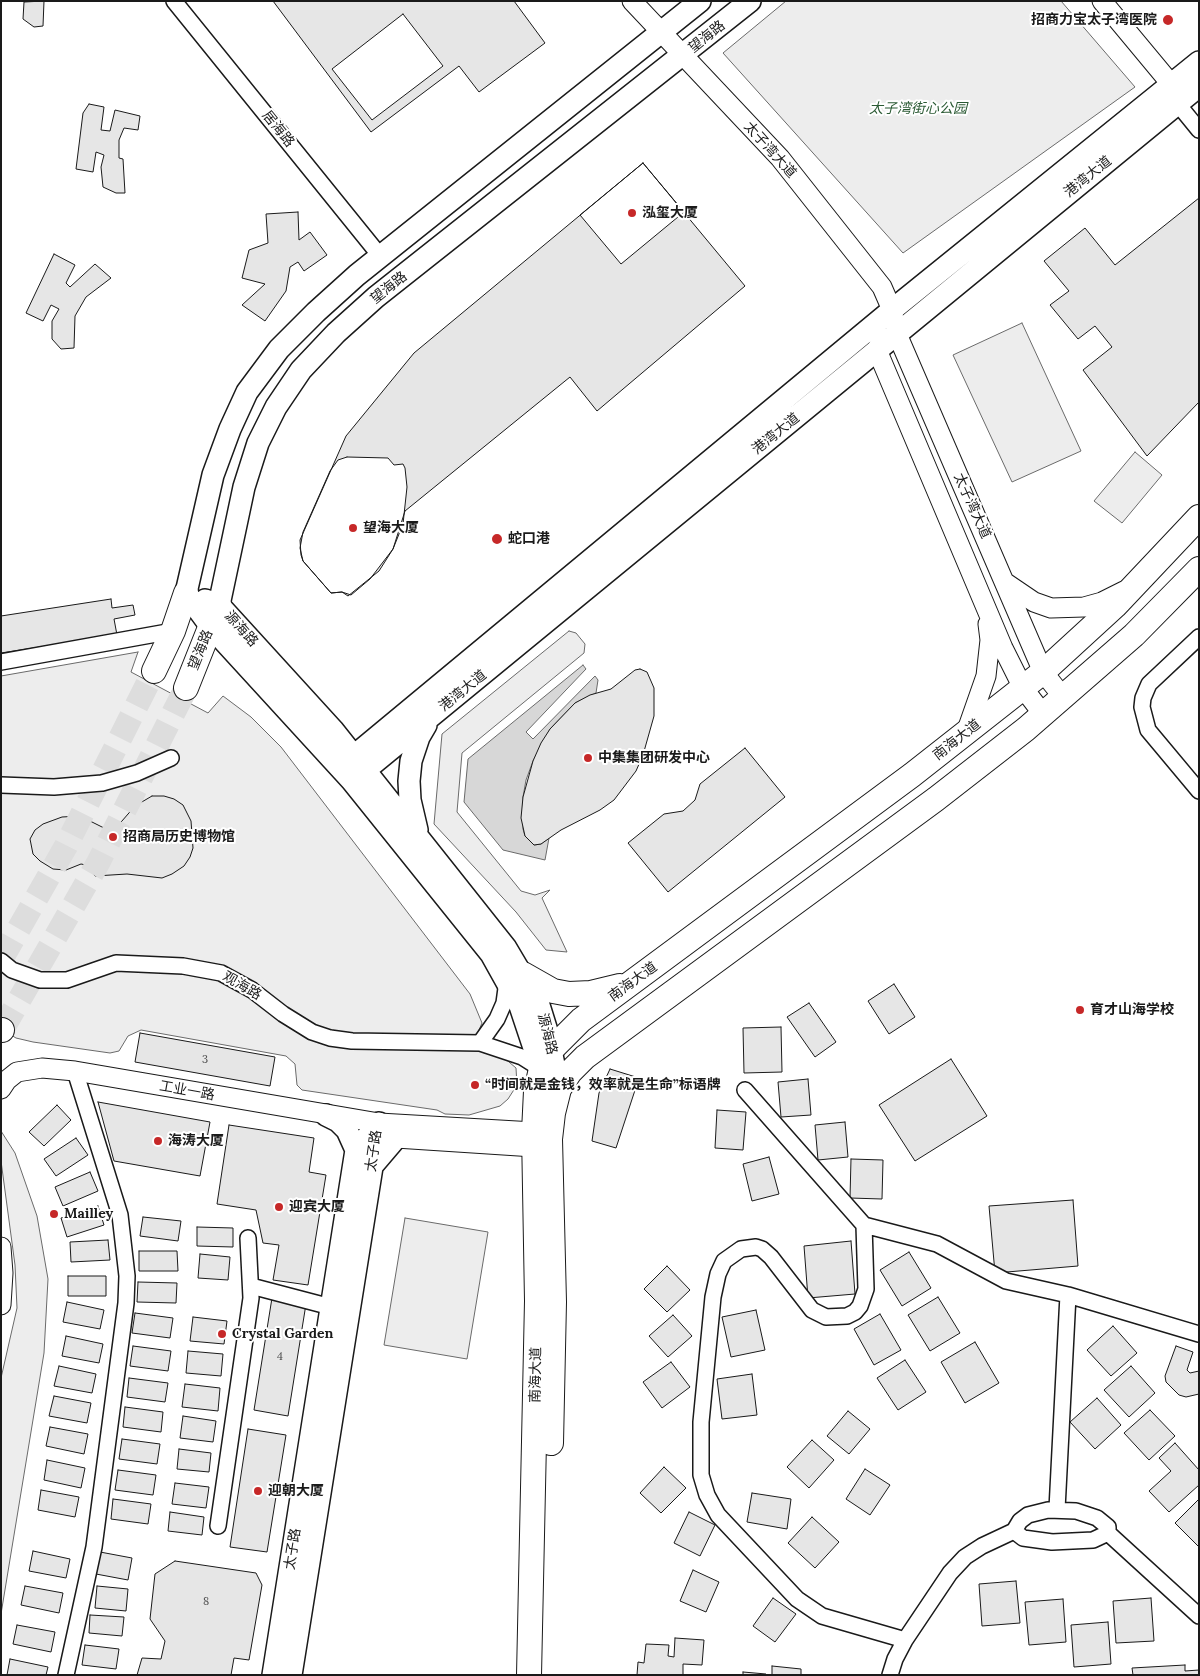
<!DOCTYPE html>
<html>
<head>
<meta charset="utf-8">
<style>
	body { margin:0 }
	#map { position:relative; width:1200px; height:1676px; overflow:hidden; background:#fff; font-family:Lora,serif }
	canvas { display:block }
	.frame { position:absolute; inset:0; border:2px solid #1a1a1a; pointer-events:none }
</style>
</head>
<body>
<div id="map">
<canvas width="1200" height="1676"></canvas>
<div class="frame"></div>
</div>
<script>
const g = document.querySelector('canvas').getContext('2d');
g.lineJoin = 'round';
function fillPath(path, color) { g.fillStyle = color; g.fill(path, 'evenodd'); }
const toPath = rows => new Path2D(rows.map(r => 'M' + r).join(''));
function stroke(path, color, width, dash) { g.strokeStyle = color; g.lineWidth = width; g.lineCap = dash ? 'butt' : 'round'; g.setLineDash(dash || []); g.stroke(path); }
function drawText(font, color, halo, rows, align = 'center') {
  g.font = font + ' Lora,"Noto Sans SC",serif'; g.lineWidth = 4; g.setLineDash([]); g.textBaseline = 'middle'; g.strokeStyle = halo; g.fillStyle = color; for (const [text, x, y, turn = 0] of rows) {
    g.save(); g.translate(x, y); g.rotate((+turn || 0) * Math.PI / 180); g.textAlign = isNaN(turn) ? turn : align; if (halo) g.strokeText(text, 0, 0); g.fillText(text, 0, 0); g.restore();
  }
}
const green = toPath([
	[786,1,1061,1,1135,87,903,253,723,53,786,1],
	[1022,323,1081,451,1012,482,953,355,1022,323],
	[1135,452,1162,475,1122,523,1094,501,1135,452],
	[569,631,576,633,585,644,584,653,462,753,457,812,521,891,535,895,550,890,542,898,567,952,546,950,516,912,434,824,442,734,569,631],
	[138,652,131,672,208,713,223,696,251,717,281,747,470,994,482,1023,476,1037,477,1047,484,1053,502,1056,516,1068,517,1085,508,1099,500,1106,469,1115,445,1114,437,1110,302,1090,297,1085,295,1064,286,1056,141,1030,128,1036,119,1051,110,1053,33,1042,16,1038,1,1029,1,676,138,652],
	[1,1131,15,1153,37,1216,48,1279,44,1353,1,1614,1,1378,17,1308,15,1265,1,1161,1,1131],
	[405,1218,488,1232,467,1359,384,1345,405,1218]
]);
const water = toPath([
	[583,665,586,669,526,732,533,739,595,676,598,680,596,693,575,703,550,729,533,761,526,780,523,797,523,829,525,836,534,845,541,844,549,838,545,860,503,850,464,802,468,759,583,665]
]);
const building = toPath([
	[44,1,43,26,34,27,23,19,24,2,44,1],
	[273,1,514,1,545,43,479,92,459,66,371,132,273,1],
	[403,14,443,66,372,120,332,69,403,14],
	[89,104,104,107,101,130,110,131,115,110,140,116,138,130,124,128,119,140,119,158,123,159,125,193,116,193,103,187,101,167,104,155,96,152,93,172,76,169,83,113,89,104],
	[643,163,745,286,597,411,570,377,405,511,393,549,370,579,351,595,342,592,331,593,303,561,301,555,300,540,346,436,414,353,643,163],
	[643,163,684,212,621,264,580,215,643,163],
	[1199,198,1199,402,1147,456,1083,370,1112,347,1095,326,1078,339,1050,305,1069,291,1044,261,1085,228,1115,265,1199,198],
	[298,212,299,240,310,232,327,255,304,271,298,262,290,267,286,291,265,321,242,305,265,284,242,278,249,250,268,243,266,214,298,212],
	[54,254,75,265,66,283,70,287,95,264,111,278,86,297,75,316,74,348,61,349,52,339,52,321,59,309,51,305,43,321,26,313,54,254],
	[347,457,388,458,394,465,403,464,405,468,407,487,403,524,393,549,379,571,348,596,342,592,331,593,303,561,300,548,303,532,330,471,338,460,347,457],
	[111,599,112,608,133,605,135,615,114,619,117,635,1,653,1,616,111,599],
	[640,669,647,672,654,688,654,716,643,755,636,771,614,800,600,810,561,830,541,844,534,845,525,836,521,818,523,797,533,761,541,743,550,729,575,703,590,695,611,689,635,670,640,669],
	[745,748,785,797,668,892,628,843,664,814,683,811,695,800,700,784,745,748],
	[152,796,164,796,174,799,183,805,191,821,193,848,190,857,184,866,172,874,162,878,127,874,95,876,86,865,81,864,66,870,53,869,40,861,33,854,30,839,35,830,43,824,62,817,80,816,110,831,115,829,135,806,152,796],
	[894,984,915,1017,889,1034,868,1001,894,984],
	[809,1003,836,1042,815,1057,787,1017,809,1003],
	[781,1027,782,1072,744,1073,743,1028,781,1027],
	[140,1033,275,1057,270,1086,135,1062,140,1033],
	[951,1059,987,1116,915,1161,879,1105,951,1059],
	[610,1069,639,1078,616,1148,592,1141,599,1093,610,1069],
	[808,1079,811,1115,781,1117,778,1082,808,1079],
	[98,1102,210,1122,200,1176,114,1161,98,1102],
	[57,1105,71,1120,44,1146,29,1132,57,1105],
	[717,1110,746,1112,743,1150,715,1148,717,1110],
	[845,1122,848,1157,818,1160,815,1125,845,1122],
	[229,1125,314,1138,309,1172,326,1175,308,1285,273,1280,279,1245,263,1243,256,1210,217,1204,229,1125],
	[76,1138,88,1155,56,1176,44,1159,76,1138],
	[769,1157,779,1194,752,1201,743,1164,769,1157],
	[851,1159,883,1160,882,1199,850,1198,851,1159],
	[90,1172,98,1191,63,1206,55,1187,90,1172],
	[1073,1200,1078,1266,995,1273,989,1206,1073,1200],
	[98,1206,104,1225,67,1237,61,1218,98,1206],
	[143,1217,181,1221,178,1241,140,1236,143,1217],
	[197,1227,233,1228,233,1247,197,1246,197,1227],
	[108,1240,110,1260,71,1262,70,1242,108,1240],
	[851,1241,855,1294,808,1298,804,1246,851,1241],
	[139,1251,177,1251,178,1271,139,1271,139,1251],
	[909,1252,931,1288,902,1306,880,1270,909,1252],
	[200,1254,230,1257,228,1280,198,1278,200,1254],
	[667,1266,690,1290,667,1312,644,1289,667,1266],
	[68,1276,106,1276,106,1296,68,1296,68,1276],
	[138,1282,177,1283,176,1303,137,1302,138,1282],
	[938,1297,960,1333,930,1351,908,1315,938,1297],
	[272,1298,306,1304,288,1416,254,1410,272,1298],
	[67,1302,104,1310,100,1329,63,1322,67,1302],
	[756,1310,765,1350,731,1357,722,1317,756,1310],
	[135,1313,173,1318,170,1338,132,1333,135,1313],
	[880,1314,901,1350,874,1365,854,1329,880,1314],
	[673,1315,692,1336,668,1357,649,1336,673,1315],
	[193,1317,227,1321,224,1344,190,1341,193,1317],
	[1113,1326,1137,1353,1111,1376,1087,1350,1113,1326],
	[66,1336,103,1344,99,1363,62,1356,66,1336],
	[975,1342,999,1383,965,1403,941,1362,975,1342],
	[133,1346,171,1351,168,1371,130,1366,133,1346],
	[1176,1346,1193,1352,1187,1370,1190,1373,1199,1371,1199,1394,1186,1397,1179,1395,1166,1382,1165,1376,1176,1346],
	[188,1351,223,1354,221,1376,186,1373,188,1351],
	[905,1360,926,1392,898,1410,877,1378,905,1360],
	[671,1362,690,1387,662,1408,643,1382,671,1362],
	[59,1366,96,1374,92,1393,54,1386,59,1366],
	[1131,1366,1155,1393,1129,1417,1104,1390,1131,1366],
	[752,1374,757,1415,722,1419,717,1379,752,1374],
	[129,1378,168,1383,165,1402,127,1397,129,1378],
	[185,1384,220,1388,218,1411,182,1407,185,1384],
	[54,1396,91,1403,87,1423,49,1416,54,1396],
	[1097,1398,1121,1425,1095,1449,1070,1422,1097,1398],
	[125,1407,163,1412,161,1432,123,1427,125,1407],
	[1150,1410,1175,1436,1149,1460,1124,1433,1150,1410],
	[848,1411,870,1429,849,1454,827,1436,848,1411],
	[183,1416,216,1421,213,1442,180,1438,183,1416],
	[50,1427,88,1434,84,1454,46,1446,50,1427],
	[248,1429,286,1435,267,1552,230,1547,248,1429],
	[122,1439,160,1444,157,1464,119,1459,122,1439],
	[812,1440,834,1460,809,1488,787,1467,812,1440],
	[1175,1443,1199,1470,1199,1485,1169,1512,1149,1491,1171,1471,1159,1458,1175,1443],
	[179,1449,211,1453,209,1472,177,1469,179,1449],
	[47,1460,85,1468,81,1488,44,1480,47,1460],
	[664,1467,686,1488,661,1513,640,1493,664,1467],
	[865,1469,890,1485,870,1515,846,1499,865,1469],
	[118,1470,156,1475,153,1495,115,1490,118,1470],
	[175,1483,209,1487,206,1508,172,1504,175,1483],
	[41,1490,79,1497,75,1517,38,1510,41,1490],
	[752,1493,791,1499,787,1529,747,1522,752,1493],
	[113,1499,151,1504,148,1524,111,1519,113,1499],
	[1199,1499,1199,1545,1198,1546,1175,1523,1199,1499],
	[170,1512,204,1517,202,1535,168,1531,170,1512],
	[689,1512,715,1525,700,1556,674,1543,689,1512],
	[812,1517,839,1542,815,1568,788,1543,812,1517],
	[33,1551,70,1559,66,1578,29,1571,33,1551],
	[100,1552,132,1558,128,1580,96,1574,100,1552],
	[175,1561,256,1573,262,1585,249,1660,234,1658,231,1675,137,1675,142,1658,161,1659,165,1641,150,1619,155,1574,175,1561],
	[693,1570,719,1582,706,1612,680,1601,693,1570],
	[1016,1581,1020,1623,982,1626,979,1584,1016,1581],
	[25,1586,63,1593,59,1613,21,1605,25,1586],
	[97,1586,128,1589,126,1611,95,1608,97,1586],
	[773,1598,796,1614,775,1642,753,1626,773,1598],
	[1151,1598,1154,1641,1116,1643,1113,1601,1151,1598],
	[1063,1599,1066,1642,1029,1645,1025,1602,1063,1599],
	[90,1615,124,1617,122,1636,89,1633,90,1615],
	[1108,1622,1111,1664,1074,1667,1071,1625,1108,1622],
	[17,1625,55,1632,51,1652,13,1644,17,1625],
	[675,1638,704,1640,702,1665,683,1664,683,1675,637,1675,638,1662,644,1663,646,1644,669,1645,668,1656,674,1657,675,1638],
	[85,1645,119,1649,116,1669,82,1665,85,1645],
	[10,1659,48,1667,46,1675,7,1675,10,1659],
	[1185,1665,1185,1671,1199,1670,1199,1675,1133,1675,1132,1668,1185,1665],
	[772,1666,801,1669,801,1675,772,1675,772,1666],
	[743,1672,766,1674,766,1675,743,1675,743,1672]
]);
const primaryTunnel = toPath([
	[1,960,66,846,154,671],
	[2,1030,98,863,186,688]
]);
const minor = toPath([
	[174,1,381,257],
	[1177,103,1199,130],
	[1199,637,1149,684,1143,698,1142,707,1148,730,1199,791],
	[1,662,173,631],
	[1,785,54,787,102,783,137,773,171,758],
	[1,961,12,970,40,980,67,980,116,963,183,966,221,973,252,990,283,1014,312,1032,330,1038,352,1041,480,1043,522,1057,541,1069],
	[480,1043,497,1019,504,1003,507,981],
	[745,1090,864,1225,937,1244,1006,1281,1068,1295,1199,1334],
	[864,1225,866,1289,860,1306,855,1312,847,1316,826,1317,812,1310,771,1257,762,1249,756,1247,741,1249,724,1261,718,1274,713,1297,701,1422,701,1475,707,1495,718,1515,797,1599,822,1616,905,1640],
	[251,1286,331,1307],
	[1057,1509,1068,1295],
	[218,1526,251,1298,248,1238],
	[1108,1533,1093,1540,1052,1542,1023,1538,1014,1531,1020,1521,1028,1515,1048,1510,1076,1511,1097,1518,1108,1527,1108,1533,1199,1616],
	[66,1675,94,1547,126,1303,127,1276,120,1215,75,1071],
	[890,1675,895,1659,905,1640,950,1573,965,1557,982,1546,1014,1531]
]);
const tertiary = toPath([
	[632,1,780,158,882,287,892,310,897,334,1043,672,1063,697],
	[1102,1,1171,84],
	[882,337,877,350,1003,648,1023,688,1043,714],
	[1006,583,1034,602,1051,608,1084,607,1102,602,1124,591],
	[966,733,986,676,990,640,988,624],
	[1,1089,7,1080,17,1072,42,1068,75,1071,379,1123,534,1132,547,1138],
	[386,1129,396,1138,534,1147,546,1141],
	[1,1247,3,1273,1,1305]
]);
const secondary = toPath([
	[186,593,211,627,352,781,1199,86],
	[186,593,213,475,230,429,247,392,279,349,316,312,357,275,700,1],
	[205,600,219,605,333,730,506,948,538,1002,547,1031,559,1089],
	[219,605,244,487,258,443,276,407,301,370,336,333,376,297,750,1],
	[354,756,892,310,1199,62],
	[353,769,352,781,491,954,520,1006,541,1069,549,1078],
	[417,830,410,800,409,781,411,761,419,737,426,725],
	[326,1115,338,1121,347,1130,356,1150],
	[373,1165,396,1138],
	[273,1675,356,1150,379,1123],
	[291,1675,379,1123]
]);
const primary = toPath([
	[154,671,173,631,186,593],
	[186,688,219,605],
	[523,974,553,991,569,994,591,993,620,986],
	[1,1030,2,1030],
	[551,1443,554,1302,550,1139,553,1113,559,1089,570,1072,585,1057,936,799,1026,729,1134,635,1199,569],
	[529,1675,537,1301,534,1132,536,1091,541,1069,551,1050,581,1020,912,775,1043,672,1115,606,1199,517]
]);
const markers = [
	[1168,20,6,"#c62828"],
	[632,213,5,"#c62828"],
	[353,528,5,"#c62828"],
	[497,539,6,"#c62828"],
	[588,758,5,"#c62828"],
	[113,837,5,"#c62828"],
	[1080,1010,5,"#c62828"],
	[475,1085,5,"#c62828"],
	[158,1141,5,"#c62828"],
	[279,1207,5,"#c62828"],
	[54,1214,5,"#c62828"],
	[222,1334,5,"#c62828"],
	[258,1491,5,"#c62828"]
];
const numberNames = [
	["3",205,1060],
	["4",280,1357],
	["8",206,1602]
];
const poiNames = [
	["招商力宝太子湾医院",1157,20,"right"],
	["泓玺大厦",642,213],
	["望海大厦",363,528],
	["蛇口港",508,539],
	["中集集团研发中心",598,758],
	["招商局历史博物馆",123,837],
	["育才山海学校",1090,1010],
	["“时间就是金钱，效率就是生命”标语牌",485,1085],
	["海涛大厦",168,1141],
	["迎宾大厦",289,1207],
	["Mailley",64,1214],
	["Crystal Garden",232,1334],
	["迎朝大厦",268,1491]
];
const streetNames = [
	["望海路",707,37,-39],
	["居海路",278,129,51],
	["太子湾大道",770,150,48],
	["港湾大道",1088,177,-39],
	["望海路",389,288,-39],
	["港湾大道",776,434,-39],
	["太子湾大道",972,506,66],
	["源海路",241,629,48],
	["望海路",201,650,-68],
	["港湾大道",463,691,-39],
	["南海大道",957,740,-38],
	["南海大道",633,982,-36],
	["观海路",242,986,30],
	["源海路",547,1034,76],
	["工业一路",187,1091,10],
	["太子路",374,1151,-82],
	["南海大道",536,1375,-89],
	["太子路",293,1549,-81]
];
const parkNames = [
	["太子湾街心公园",918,109]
];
fillPath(green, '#ededed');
stroke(green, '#6a6a6a', 1);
fillPath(water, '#d7d7d7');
stroke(water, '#6a6a6a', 1);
fillPath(building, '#e6e6e6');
stroke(building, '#1a1a1a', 1);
stroke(primaryTunnel, '#ddd', 24, [24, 12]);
stroke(minor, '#1a1a1a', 18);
stroke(tertiary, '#1a1a1a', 21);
stroke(secondary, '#1a1a1a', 24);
stroke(primary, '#1a1a1a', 26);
stroke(minor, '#fff', 15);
stroke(tertiary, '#fff', 19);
stroke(secondary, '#fff', 21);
stroke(primary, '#fff', 24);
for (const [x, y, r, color] of markers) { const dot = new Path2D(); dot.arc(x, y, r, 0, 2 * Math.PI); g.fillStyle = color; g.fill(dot); stroke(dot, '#fff', 2); }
drawText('11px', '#4d4d4d', null, numberNames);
drawText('bold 14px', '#1a1a1a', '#fff', poiNames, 'left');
drawText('14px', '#1a1a1a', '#fff', streetNames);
drawText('italic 14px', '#2b5a34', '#fff', parkNames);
</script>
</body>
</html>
